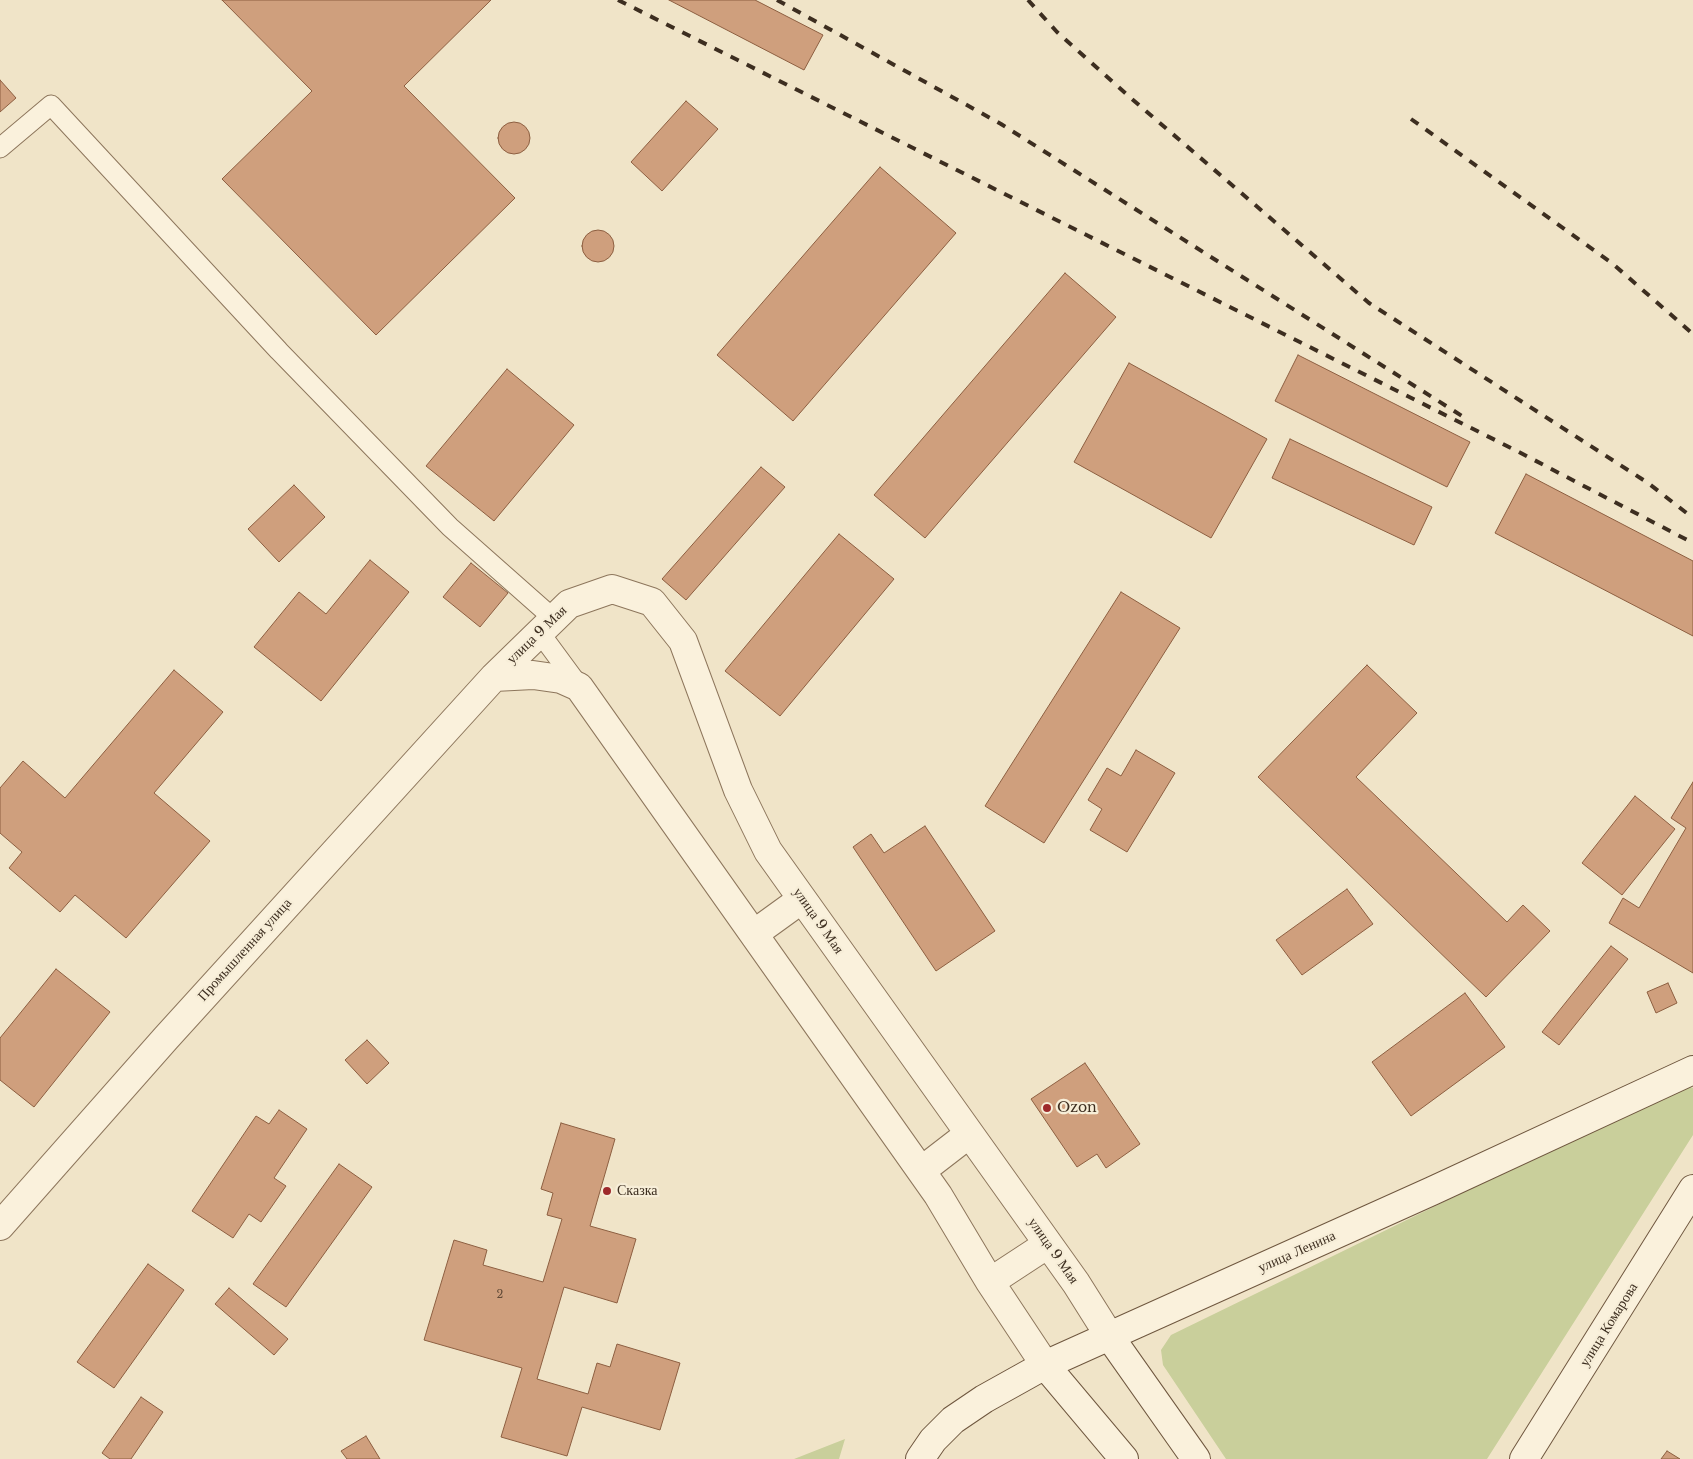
<!DOCTYPE html>
<html>
<head>
<meta charset="utf-8">
<style>
	body { margin:0 }
	canvas { display:block; background:#f0e4c8 }
</style>
</head>
<body>
<canvas width="1693" height="1459"></canvas>
<script>
const g = document.querySelector('canvas').getContext('2d');
g.lineJoin = 'round';
function fillPath(path, color) { g.fillStyle = color; g.fill(path, 'evenodd'); }
const toPath = rows => new Path2D(rows.map(r => 'M' + r).join(''));
function stroke(path, color, width, dash) { g.strokeStyle = color; g.lineWidth = width; g.lineCap = dash ? 'butt' : 'round'; g.setLineDash(dash || []); g.stroke(path); }
function drawText(font, color, halo, rows, align = 'center') {
  g.font = font + ' "Libre Baskerville",serif'; g.lineWidth = 4.5; g.setLineDash([]); g.textBaseline = 'middle'; g.strokeStyle = halo; g.fillStyle = color; for (const [text, x, y, turn = 0] of rows) {
    g.save(); g.translate(x, y); g.rotate((+turn || 0) * Math.PI / 180); g.textAlign = isNaN(turn) ? turn : align; if (halo) g.strokeText(text, 0, 0); g.fillText(text, 0, 0); g.restore();
  }
}
const green = toPath([
	[1690,1087,1693,1088,1693,1135,1487,1459,1226,1459,1163,1365,1161,1350,1171,1335,1669,1092],
	[845,1439,839,1459,794,1459]
]);
const building = toPath([
	[222,0,491,0,404,86,515,198,376,335,222,179,312,91,222,0],
	[669,0,755,0,823,35,804,70,669,0],
	[0,80,16,98,0,112,0,80],
	[686,101,718,129,662,191,631,162,686,101],
	'498 138a16 16 0 1 1 32 0a16 16 0 1 1-32 0Z',
	[880,167,956,233,793,421,717,355,880,167],
	'582 246a16 16 0 1 1 32 0a16 16 0 1 1-32 0Z',
	[1065,273,1116,317,925,538,874,495,1065,273],
	[1298,355,1470,442,1447,487,1275,401,1298,355],
	[1129,363,1267,439,1211,538,1074,462,1129,363],
	[507,369,574,425,494,521,426,466,507,369],
	[1290,439,1432,507,1414,545,1272,478,1290,439],
	[761,467,785,487,686,600,662,579,761,467],
	[1526,474,1693,561,1693,636,1495,533,1526,474],
	[294,485,325,517,279,562,248,529,294,485],
	[839,534,894,579,780,716,725,671,839,534],
	[370,560,409,592,321,701,254,647,299,592,326,614,370,560],
	[471,563,508,593,480,627,443,597,471,563],
	[1121,592,1180,628,1044,843,985,806,1121,592],
	[1367,665,1417,713,1356,777,1507,922,1523,905,1550,931,1486,997,1258,777,1367,665],
	[174,670,223,712,154,793,210,841,126,938,75,895,60,912,9,868,22,852,0,833,0,788,23,761,65,798,174,670],
	[1136,750,1175,773,1127,852,1090,830,1102,809,1088,800,1107,768,1121,776,1136,750],
	[1693,782,1693,973,1609,923,1623,898,1639,908,1686,828,1671,818,1693,782],
	[1635,796,1675,829,1622,895,1582,863,1635,796],
	[925,826,995,931,936,971,853,847,871,834,884,853,925,826],
	[1347,889,1373,924,1302,975,1276,940,1347,889],
	[1611,946,1628,959,1559,1045,1542,1032,1611,946],
	[56,969,110,1012,34,1107,0,1080,0,1038,56,969],
	[1668,983,1677,1003,1656,1013,1647,992,1668,983],
	[1465,993,1505,1047,1411,1116,1372,1062,1465,993],
	[367,1040,389,1063,367,1084,345,1060,367,1040],
	[1085,1063,1140,1144,1106,1168,1097,1154,1077,1167,1031,1099,1085,1063],
	[279,1110,307,1129,274,1178,286,1186,261,1222,249,1214,233,1238,192,1211,256,1116,269,1124,279,1110],
	[561,1123,615,1139,590,1226,636,1239,617,1303,564,1287,537,1379,588,1394,597,1363,610,1367,617,1344,680,1363,660,1430,582,1407,567,1456,501,1437,522,1368,424,1340,454,1240,487,1250,483,1265,543,1282,562,1219,547,1215,553,1193,541,1189,561,1123],
	[339,1164,372,1187,286,1307,253,1284,339,1164],
	[148,1264,184,1290,114,1388,77,1362,148,1264],
	[229,1288,288,1339,274,1355,215,1304,229,1288],
	[141,1397,163,1412,131,1459,110,1459,102,1453,141,1397],
	[366,1436,380,1459,347,1459,341,1451,366,1436],
	[1667,1451,1680,1459,1661,1459,1667,1451]
]);
const lane = toPath([
	[0,148,51,105,279,351,450,527,554,619],
	[540,633,579,686]
]);
const street = toPath([
	[494,677,533,675,561,679,579,687,938,1195,990,1282,1045,1365],
	[755,933,802,899],
	[921,1171,969,1134],
	[0,1226,166,1038,494,677,569,604,612,589,652,602,683,641,738,790,768,851,1076,1283,1110,1337],
	[990,1282,1048,1244]
]);
const secondary = toPath([
	[1110,1337,1196,1459],
	[1045,1365,1124,1459],
	[920,1459,933,1440,953,1420,984,1399,1045,1365,1432,1191,1693,1070],
	[1524,1459,1693,1189]
]);
const rail = toPath([
	[618,0,1515,450,1693,543],
	[777,0,1001,124,1462,416],
	[1028,0,1057,32,1132,99,1369,303,1648,483,1693,518],
	[1411,119,1613,264,1693,334]
]);
const markers = [
	[1047,1108,5,"#9e2a2b"],
	[607,1191,5,"#9e2a2b"]
];
const numberNames = [
	["2",500,1295]
];
const streetNames = [
	["улица 9 Мая",537,635,-44],
	["улица 9 Мая",818,921,55],
	["Промышленная улица",245,950,-48],
	["улица 9 Мая",1053,1251,55],
	["улица Ленина",1297,1252,-24],
	["улица Комарова",1609,1325,-58]
];
const poiNames = [
	["Ozon",1057,1108],
	["Сказка",617,1191]
];
fillPath(green, '#c9cf9b');
fillPath(building, '#cf9f7d');
stroke(building, '#8d5f41', 1);
stroke(lane, '#8d765c', 21);
stroke(street, '#8d765c', 30);
stroke(secondary, '#6f573f', 30);
stroke(lane, '#faf1dc', 19);
stroke(street, '#faf1dc', 28);
stroke(secondary, '#faf1dc', 28);
stroke(rail, '#3d2e20', 4, [9, 9]);
for (const [x, y, r, color] of markers) { const dot = new Path2D(); dot.arc(x, y, r, 0, 2 * Math.PI); g.fillStyle = color; g.fill(dot); stroke(dot, '#f7eed8', 2); }
drawText('11px', '#624a37', null, numberNames);
drawText('14px', '#3d2e20', '#f7eed8', streetNames);
drawText('14px', '#3d2e20', '#f7eed8', poiNames, 'left');
</script>
</body>
</html>
